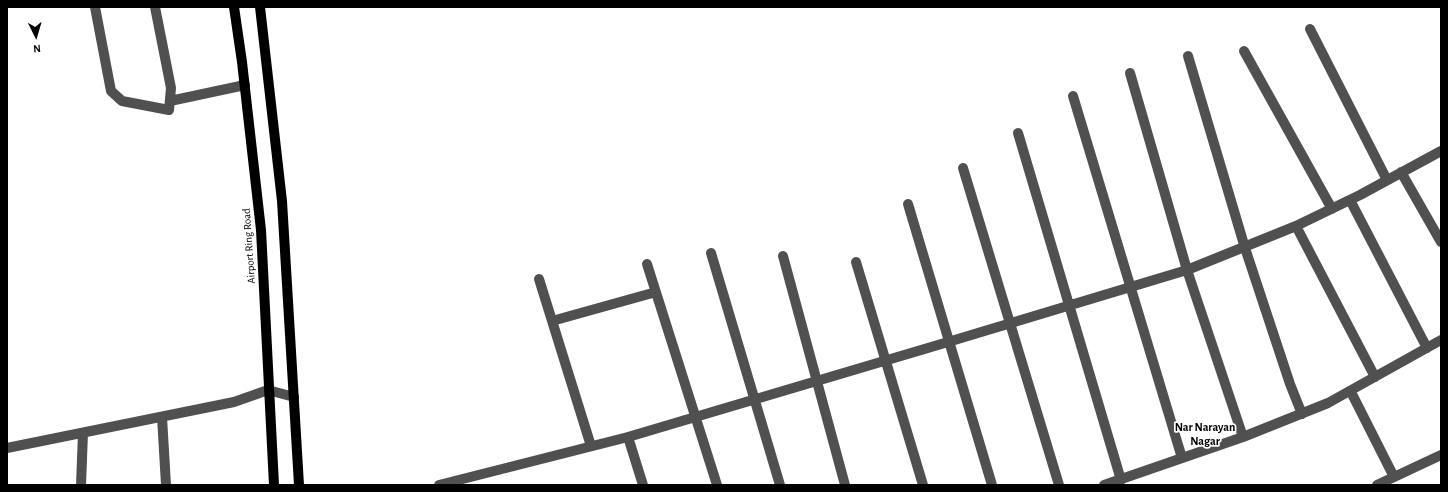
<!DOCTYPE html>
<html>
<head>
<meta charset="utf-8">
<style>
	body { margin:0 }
	#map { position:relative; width:1448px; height:492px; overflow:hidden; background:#fff; font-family:"Alegreya Sans",sans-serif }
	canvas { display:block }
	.frame { position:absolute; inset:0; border:8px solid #000; pointer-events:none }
	.north { position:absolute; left:16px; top:16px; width:40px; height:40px; -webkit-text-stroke:3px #fff; paint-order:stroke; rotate:175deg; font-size:11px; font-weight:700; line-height:16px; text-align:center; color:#000 }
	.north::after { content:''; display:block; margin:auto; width:14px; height:18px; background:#000; clip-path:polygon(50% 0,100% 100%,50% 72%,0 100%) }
</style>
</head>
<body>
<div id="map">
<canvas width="1448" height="492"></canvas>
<div class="frame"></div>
<div class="north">N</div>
</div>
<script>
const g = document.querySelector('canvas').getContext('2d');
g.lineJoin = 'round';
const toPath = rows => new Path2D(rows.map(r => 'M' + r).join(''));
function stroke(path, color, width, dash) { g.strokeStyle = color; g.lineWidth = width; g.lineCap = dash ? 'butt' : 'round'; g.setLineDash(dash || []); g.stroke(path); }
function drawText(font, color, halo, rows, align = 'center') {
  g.font = font + ' "Alegreya Sans",sans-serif'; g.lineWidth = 3.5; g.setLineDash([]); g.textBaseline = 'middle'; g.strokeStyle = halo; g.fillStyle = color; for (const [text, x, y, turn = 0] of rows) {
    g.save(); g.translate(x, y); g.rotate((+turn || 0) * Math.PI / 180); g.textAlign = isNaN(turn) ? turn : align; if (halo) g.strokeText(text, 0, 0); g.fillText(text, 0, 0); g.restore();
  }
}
const minor = toPath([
	[95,7,111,91,122,101,169,110,171,88,155,7],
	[1310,29,1387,180],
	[1244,51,1332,209],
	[1188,56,1245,248,1290,384,1302,414],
	[1130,73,1187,270,1243,437],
	[1073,96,1182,458],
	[170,101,245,85],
	[1018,133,1121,480],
	[963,168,1059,485],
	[1401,172,1441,242],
	[1350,200,1427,348],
	[908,204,992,485],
	[1296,226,1375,377],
	[711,253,780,485],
	[783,256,845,485],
	[856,262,923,485],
	[647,264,717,485],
	[539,279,591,446],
	[552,321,656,292],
	[1351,392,1394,477],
	[162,417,166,485],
	[628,437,643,485],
	[7,448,234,402,268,390,294,397],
	[81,485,83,433],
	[439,485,628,437,948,342,1187,270,1296,226,1360,195,1441,151],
	[1104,485,1243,437,1328,403,1441,340],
	[1377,485,1441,455]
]);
const major = toPath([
	[234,7,242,62,261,230,274,485],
	[260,7,282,201,299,485]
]);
const streetNames = [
	["Airport Ring Road",249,246,-94]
];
const neighbourhoodNames = [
	["Nar Narayan",1205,427],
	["Nagar",1205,441]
];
stroke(minor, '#505050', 10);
stroke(major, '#000', 10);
drawText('11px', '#000', '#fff', streetNames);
drawText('bold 12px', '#000', '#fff', neighbourhoodNames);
</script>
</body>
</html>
